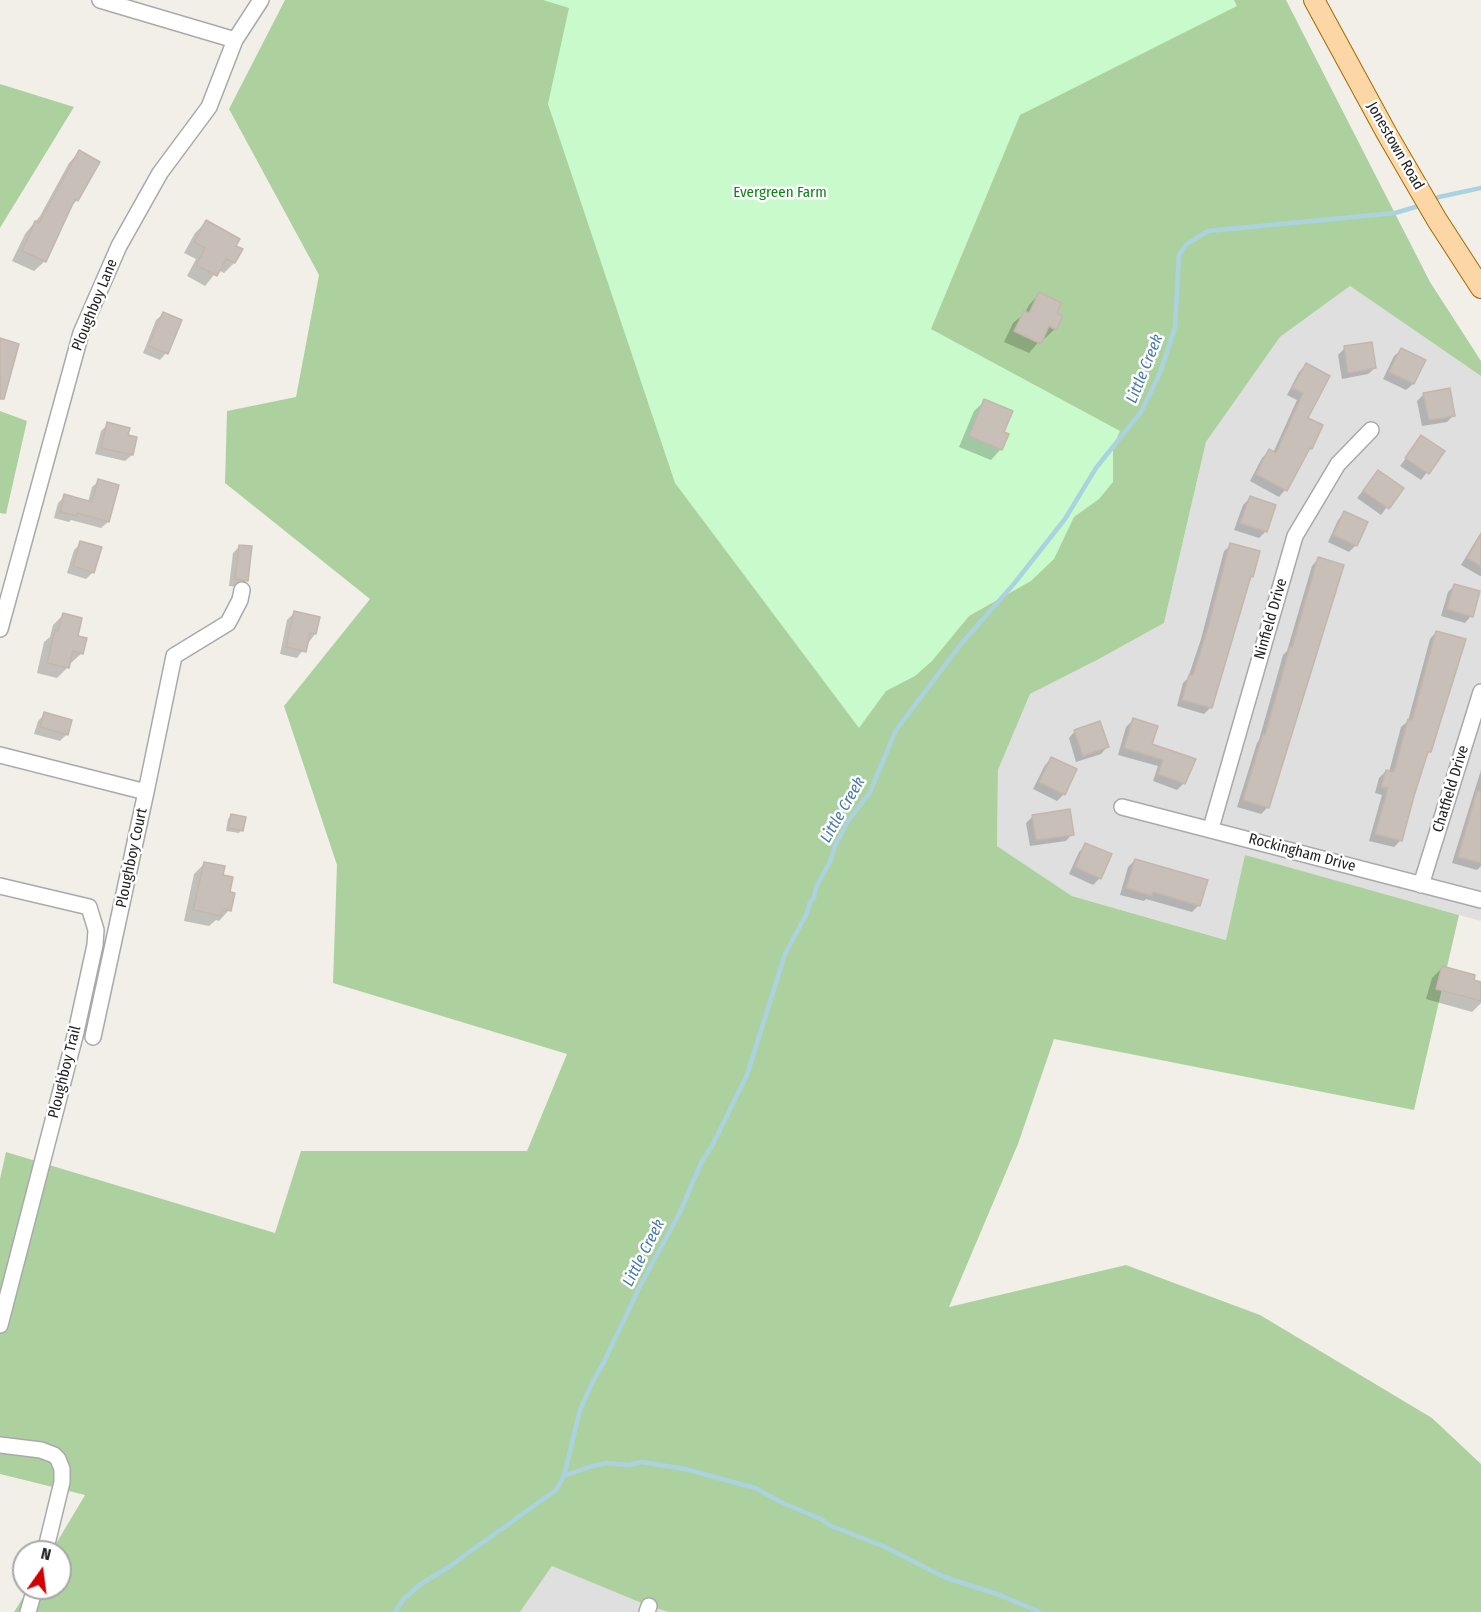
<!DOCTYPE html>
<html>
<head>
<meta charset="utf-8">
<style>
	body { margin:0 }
	#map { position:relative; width:1481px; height:1612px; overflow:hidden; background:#f2efe9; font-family:"Fira Sans Condensed",sans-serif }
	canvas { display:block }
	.north { position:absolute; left:12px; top:1540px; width:60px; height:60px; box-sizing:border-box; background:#fff; border:2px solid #a7a7a7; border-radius:50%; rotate:14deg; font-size:16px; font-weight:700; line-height:24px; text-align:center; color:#222 }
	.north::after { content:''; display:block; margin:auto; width:21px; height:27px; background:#d40000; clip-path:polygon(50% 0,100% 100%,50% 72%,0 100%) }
</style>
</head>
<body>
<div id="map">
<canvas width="1481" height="1612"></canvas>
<div class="north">N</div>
</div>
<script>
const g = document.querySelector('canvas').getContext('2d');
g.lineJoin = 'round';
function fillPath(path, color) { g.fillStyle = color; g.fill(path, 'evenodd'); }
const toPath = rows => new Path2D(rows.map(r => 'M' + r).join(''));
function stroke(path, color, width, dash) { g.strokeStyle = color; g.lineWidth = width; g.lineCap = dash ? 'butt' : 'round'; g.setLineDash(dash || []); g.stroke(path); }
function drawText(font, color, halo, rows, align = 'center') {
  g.font = font + ' "Fira Sans Condensed",sans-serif'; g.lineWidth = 5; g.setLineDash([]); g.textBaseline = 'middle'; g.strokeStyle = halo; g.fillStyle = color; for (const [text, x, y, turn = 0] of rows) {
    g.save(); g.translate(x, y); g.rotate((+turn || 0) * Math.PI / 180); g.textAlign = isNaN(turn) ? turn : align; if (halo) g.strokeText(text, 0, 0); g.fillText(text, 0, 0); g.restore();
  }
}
const residential = toPath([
	[1350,286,1481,376,1481,921,1246,856,1227,940,1072,896,997,846,998,770,1030,694,1099,659,1164,623,1206,442,1280,337],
	[552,1566,691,1612,520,1612]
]);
const forest = toPath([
	[285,0,1286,0,1430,282,1481,361,1481,376,1350,286,1280,337,1206,442,1164,623,1099,659,1030,694,998,770,997,846,1072,896,1226,940,1245,855,1459,915,1414,1110,1054,1039,1018,1144,949,1307,1126,1265,1260,1315,1432,1418,1481,1464,1481,1612,669,1612,649,1606,552,1566,520,1612,14,1612,29,1588,60,1588,60,1552,51,1552,85,1495,0,1474,0,1179,6,1152,275,1233,301,1151,527,1151,567,1054,333,983,337,865,284,706,370,599,225,483,227,411,296,397,319,275,229,109],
	[0,84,74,107,0,228],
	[0,411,27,421,6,514,0,513]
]);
const park = toPath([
	[543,0,1234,0,1237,6,1020,115,931,329,1120,431,1113,448,1113,482,1099,499,1074,517,1054,559,1031,581,969,616,932,661,915,676,886,691,859,728,675,483,548,104,569,8]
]);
const shadow = toPath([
	[79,152,77,200,69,209,45,261,34,271,12,261,25,234,40,216,69,163],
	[206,222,234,247,234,263,224,273,218,270,205,286,187,276,196,259,184,253,195,233],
	[1039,294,1055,314,1055,329,1044,339,1042,338,1029,353,1004,342,1013,323,1025,313,1029,305],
	[163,314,166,353,160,360,143,353,156,320],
	[1345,348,1375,368,1368,374,1342,379,1338,355],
	[1401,350,1413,384,1406,390,1383,379,1394,356],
	[1306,365,1305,419,1311,448,1305,454,1285,490,1279,497,1250,481,1262,458,1269,451,1273,453,1297,400,1287,395,1299,372],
	[1424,394,1454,415,1447,422,1422,426,1417,401],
	[985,401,1002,433,1001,449,991,460,959,447,974,411],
	[108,424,127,437,132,455,125,461,95,454,101,431],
	[1422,437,1443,451,1421,480,1400,466],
	[1378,472,1401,488,1381,515,1357,498],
	[99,481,108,522,101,528,71,520,69,522,54,518,58,503,65,496,88,502,92,487],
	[1250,498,1266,531,1259,538,1234,530,1243,505],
	[1344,513,1356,545,1349,552,1328,542,1338,520],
	[1481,532,1481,576,1480,576,1461,565],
	[81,543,93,572,86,579,67,573,74,550],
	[1231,545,1252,576,1248,579,1211,707,1204,714,1177,706,1183,683,1188,678,1201,639,1224,551],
	[240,546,247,580,240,587,229,586,233,553],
	[1318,559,1268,807,1261,814,1237,807,1257,743,1259,740,1283,655,1287,651,1312,566],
	[1455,585,1471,616,1465,623,1441,616,1448,592],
	[294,613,315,634,297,658,280,654,287,620],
	[63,615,76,637,82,653,71,663,69,663,68,667,57,678,37,673,44,642,50,637,53,625],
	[1436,632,1430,751,1426,755,1400,841,1394,847,1369,841,1382,795,1375,793,1379,778,1386,771,1389,772,1401,727,1408,721,1430,639],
	[45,714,67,734,60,741,34,734,38,721],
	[1133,720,1150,745,1184,783,1177,790,1153,781,1158,766,1118,755,1126,727],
	[1075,731,1107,747,1101,754,1076,762,1069,738],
	[1051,759,1064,794,1057,801,1033,789,1045,765],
	[1481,770,1481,866,1477,870,1452,863],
	[231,816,241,830,239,833,226,831,228,819],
	[1033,816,1072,834,1066,841,1030,846,1026,823],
	[1086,845,1100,878,1093,885,1069,874,1079,852],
	[1135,860,1206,881,1198,906,1192,912,1146,899,1144,901,1120,895,1128,867],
	[205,863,221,876,228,893,229,910,219,921,216,920,209,926,184,921,194,874],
	[1442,968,1481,984,1481,1003,1472,1012,1426,999,1432,978]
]);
const stream = toPath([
	[1432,200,1439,197,1481,188],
	[564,1476,589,1467,606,1463,629,1465,641,1462,685,1469,755,1488,785,1504,821,1519,831,1526,883,1546,944,1577,997,1594,1040,1612],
	[395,1612,403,1600,418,1586,450,1566,556,1490,564,1476,580,1410,594,1379,603,1364,639,1288,680,1212,702,1161,712,1146,747,1075,785,954,807,913,810,902,814,898,816,887,830,862,835,846,848,821,870,792,896,730,961,644,1013,585,1065,519,1096,468,1141,412,1160,373,1175,327,1179,255,1187,244,1208,231,1395,213,1422,205]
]);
const building = toPath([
	[79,150,100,162,78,201,75,199,46,262,22,251,35,221,39,223,79,150],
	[206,220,240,239,236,246,243,249,235,263,226,259,217,276,196,265,205,248,194,242,206,220],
	[1039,292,1062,303,1057,313,1063,316,1056,330,1049,326,1041,344,1014,331,1024,311,1029,313,1039,292],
	[163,312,182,320,168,354,148,346,163,312],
	[0,338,19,344,4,399,0,399,0,338],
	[1372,342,1376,368,1348,373,1344,346,1372,342],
	[1401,348,1426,360,1414,384,1389,372,1401,348],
	[1306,363,1330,376,1308,418,1323,425,1312,449,1310,448,1287,491,1256,474,1269,449,1276,453,1303,393,1292,388,1306,363],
	[1450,388,1455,416,1429,420,1423,393,1450,388],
	[984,399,1013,411,1004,432,1009,434,1002,450,969,436,984,399],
	[107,422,130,428,128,435,137,437,133,455,101,448,107,422],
	[1421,435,1445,451,1429,474,1405,458,1421,435],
	[1378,470,1404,488,1389,509,1363,491,1378,470],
	[98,479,119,485,109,522,77,513,77,516,60,512,64,494,92,502,98,479],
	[1250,496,1276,505,1267,532,1240,523,1250,496],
	[1344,511,1368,522,1357,546,1333,535,1344,511],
	[1481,534,1481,566,1467,558,1481,534],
	[80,541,102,547,94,573,73,566,80,541],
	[1230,543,1260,551,1253,577,1251,576,1212,708,1182,700,1189,675,1193,675,1207,631,1230,543],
	[239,545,252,546,248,581,235,579,239,545],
	[1318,557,1344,565,1269,808,1243,800,1263,734,1265,735,1290,647,1292,647,1318,557],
	[1454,584,1480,591,1473,617,1447,609,1454,584],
	[294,611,320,617,316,634,310,633,306,652,286,647,294,611],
	[63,613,82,618,78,636,87,638,83,654,73,651,69,668,47,663,55,630,58,631,63,613],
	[1436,631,1466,639,1431,752,1428,752,1414,796,1402,841,1375,834,1388,788,1381,787,1386,770,1394,772,1408,719,1412,720,1436,631],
	[44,712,72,720,68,735,40,727,44,712],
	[1133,718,1158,726,1152,744,1196,759,1185,784,1158,774,1163,760,1124,748,1133,718],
	[1100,721,1109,747,1083,756,1074,730,1100,721],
	[1051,757,1077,769,1065,795,1039,782,1051,757],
	[1477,791,1481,791,1481,863,1458,857,1477,791],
	[1070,809,1074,835,1036,840,1032,815,1070,809],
	[231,814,246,817,243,831,228,828,231,814],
	[1085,843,1112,854,1101,879,1075,867,1085,843],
	[1135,859,1208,880,1200,906,1153,892,1152,896,1126,888,1135,859],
	[204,862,225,866,223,875,233,877,230,892,235,893,231,911,223,909,221,916,193,910,204,862],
	[1442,966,1475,975,1474,980,1481,982,1481,1001,1436,989,1442,966]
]);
const minor = toPath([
	[100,0,235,40],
	[0,629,81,333,119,246,160,173,209,107,235,40,261,0],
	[0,755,146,792,93,1037],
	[146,792,174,656,228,623,240,600,242,590],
	[1122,807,1481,900],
	[1211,828,1295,536,1338,464,1371,430],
	[1421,885,1481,692],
	[0,886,89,907,96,930,95,945,76,1032,0,1325],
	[0,1445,41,1450,54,1455,58,1459,62,1469,62,1482,45,1552],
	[28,1612,35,1588],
	[647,1612,649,1606]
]);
const major = toPath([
	[1314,0,1387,134,1437,220,1481,288]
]);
const streetNames = [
	["Jonestown Road",1395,146,60],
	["Ploughboy Lane",95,305,-68],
	["Ninfield Drive",1271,619,-74],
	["Chatfield Drive",1451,789,-73],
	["Rockingham Drive",1302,853,15],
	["Ploughboy Court",132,858,-78],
	["Ploughboy Trail",65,1072,-76]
];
const parkNames = [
	["Evergreen Farm",780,193]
];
const waterNames = [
	["Little Creek",1145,369,-68],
	["Little Creek",843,810,-60],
	["Little Creek",644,1253,-63]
];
fillPath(residential, '#e0dfdf');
fillPath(forest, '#add19e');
fillPath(park, '#c8facc');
fillPath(shadow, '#0003');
stroke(stream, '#aad3df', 4.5);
fillPath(building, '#c7bfb8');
stroke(building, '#c4b6ab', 1.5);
stroke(minor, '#a9a9a9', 18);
stroke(major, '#a06b00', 22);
stroke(minor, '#fff', 15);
stroke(major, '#fcd6a4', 20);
drawText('15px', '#222', '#fff', streetNames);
drawText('15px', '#0c8416', '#fff', parkNames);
drawText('italic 16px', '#4a7aab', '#fff', waterNames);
</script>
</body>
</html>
